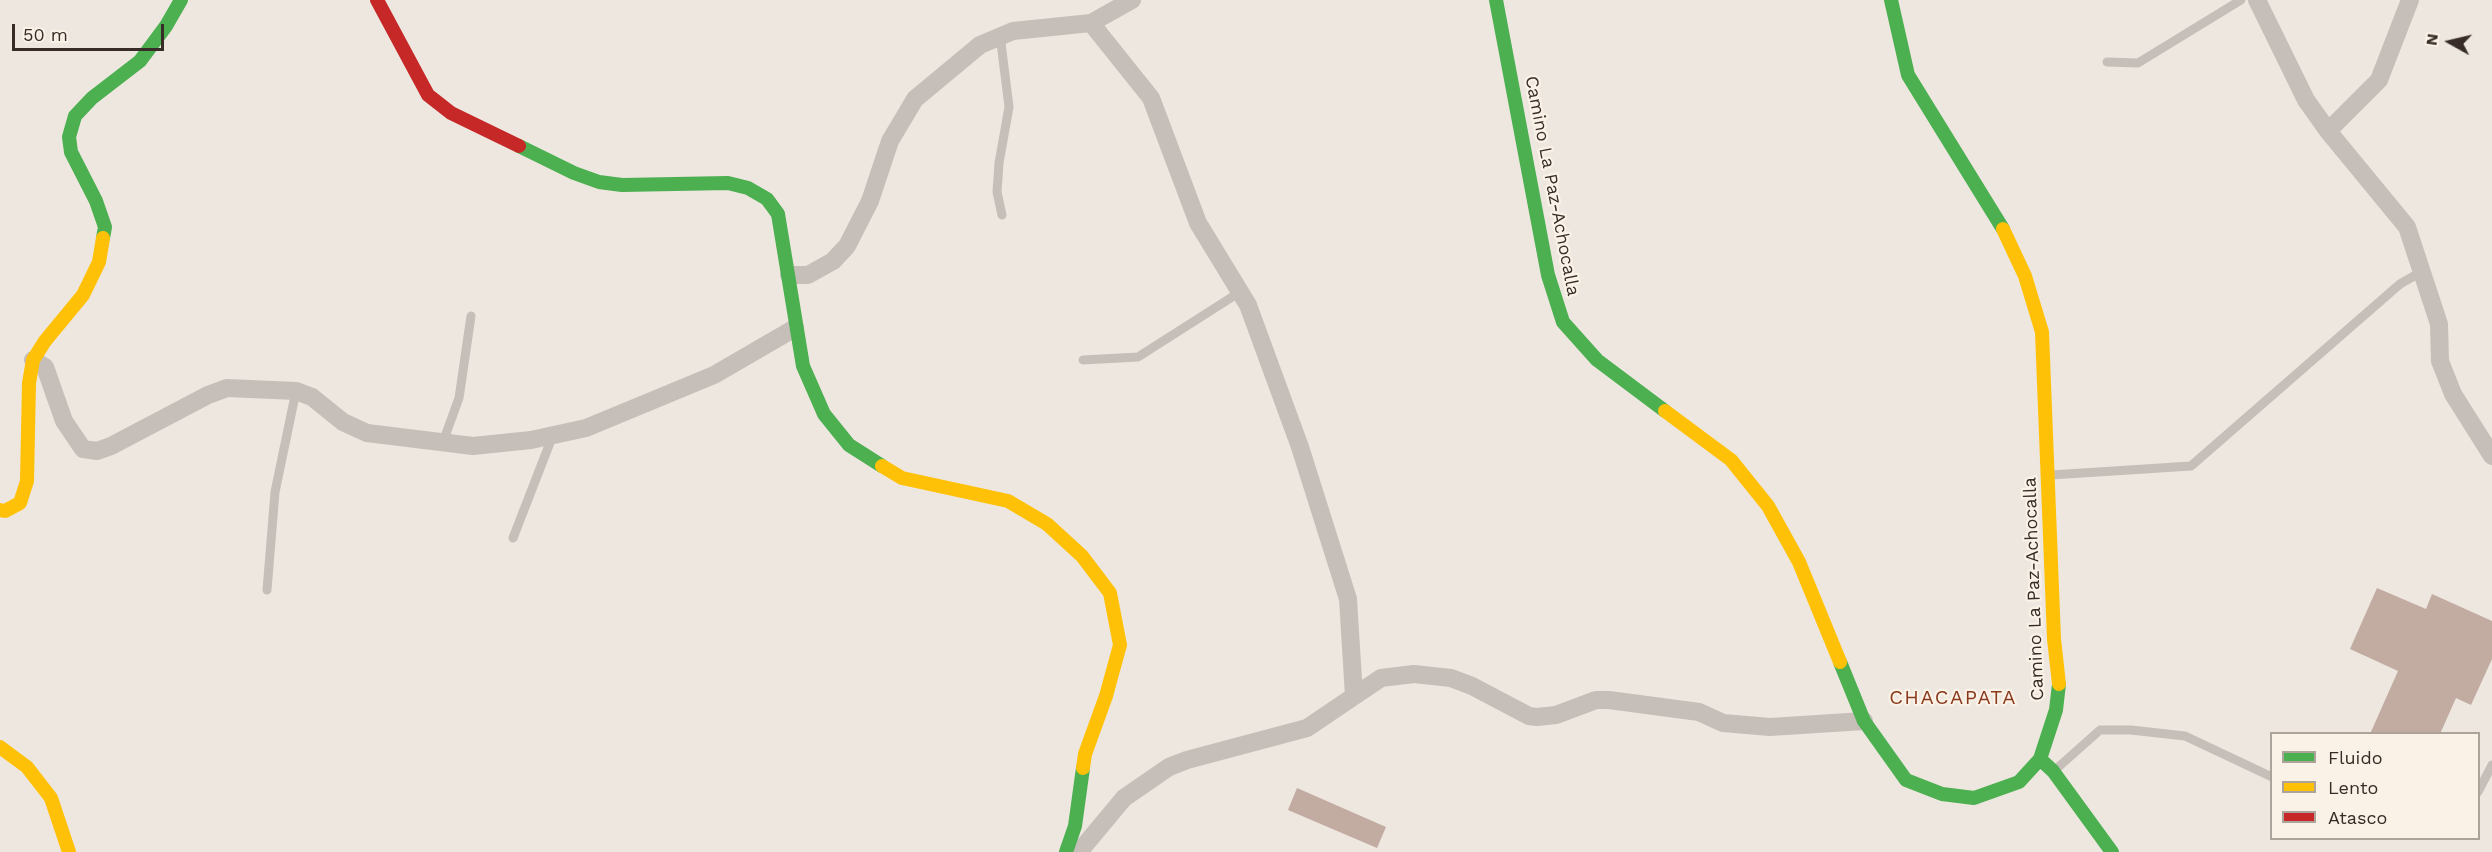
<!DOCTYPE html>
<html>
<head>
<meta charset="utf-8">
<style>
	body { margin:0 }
	#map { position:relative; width:2492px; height:852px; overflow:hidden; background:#ede7e0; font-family:"Work Sans",sans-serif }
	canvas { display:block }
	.legend { position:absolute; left:2270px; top:732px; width:210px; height:108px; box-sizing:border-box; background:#faf2e7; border:2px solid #aca39a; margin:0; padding:8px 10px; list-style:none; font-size:18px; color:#372c27 }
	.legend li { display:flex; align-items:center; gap:12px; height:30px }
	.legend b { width:30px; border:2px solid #aca39a }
	.north { position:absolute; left:2420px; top:12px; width:60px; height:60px; -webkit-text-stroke:4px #faf2e7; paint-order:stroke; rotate:278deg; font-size:16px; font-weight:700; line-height:24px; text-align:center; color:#372c27 }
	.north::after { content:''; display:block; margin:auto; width:21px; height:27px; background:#372c27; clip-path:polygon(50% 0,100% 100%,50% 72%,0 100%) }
	.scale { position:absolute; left:12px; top:24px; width:152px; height:27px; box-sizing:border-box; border:3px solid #372c27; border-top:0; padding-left:8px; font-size:18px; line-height:21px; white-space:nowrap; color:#372c27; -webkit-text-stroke:4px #faf2e7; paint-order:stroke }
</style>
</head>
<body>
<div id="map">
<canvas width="2492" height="852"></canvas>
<ul class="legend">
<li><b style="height:8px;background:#4caf50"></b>Fluido</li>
<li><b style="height:8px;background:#ffc107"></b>Lento</li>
<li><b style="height:8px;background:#c62828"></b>Atasco</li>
</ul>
<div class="north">N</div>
<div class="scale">50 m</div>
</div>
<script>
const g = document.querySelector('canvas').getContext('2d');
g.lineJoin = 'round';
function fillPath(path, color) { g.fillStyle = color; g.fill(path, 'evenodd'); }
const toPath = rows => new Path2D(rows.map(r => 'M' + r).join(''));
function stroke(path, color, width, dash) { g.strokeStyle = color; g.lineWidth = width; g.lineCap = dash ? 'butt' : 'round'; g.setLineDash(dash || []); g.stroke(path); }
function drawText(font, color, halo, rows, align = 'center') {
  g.font = font + ' "Work Sans",sans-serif'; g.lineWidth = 4.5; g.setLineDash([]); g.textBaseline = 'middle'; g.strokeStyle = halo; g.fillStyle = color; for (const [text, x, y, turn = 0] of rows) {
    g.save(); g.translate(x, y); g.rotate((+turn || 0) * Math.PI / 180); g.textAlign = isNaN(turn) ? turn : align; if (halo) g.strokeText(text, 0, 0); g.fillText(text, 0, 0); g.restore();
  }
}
const building = toPath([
	[2377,588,2426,609,2432,594,2492,621,2492,659,2471,705,2456,698,2440,734,2370,734,2398,671,2350,649],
	[1297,788,1386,827,1377,848,1288,810]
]);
const lane = toPath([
	[2107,62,2138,63,2241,0],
	[1002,215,997,192,999,163,1009,107,1001,43,1006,35],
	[1083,360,1138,357,1240,292],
	[443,442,459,398,471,316],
	[2051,475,2191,466,2400,284,2421,272],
	[513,538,553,435],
	[267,590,275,492,296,391],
	[2055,770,2100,730,2131,730,2185,736,2272,777],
	[2478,792,2492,765]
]);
const street = toPath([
	[2257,0,2306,100,2328,131,2407,227,2439,324,2440,361,2453,394,2492,456],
	[1091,23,1151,98,1198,223,1248,305,1300,447,1348,599,1354,696],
	[2328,131,2379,80,2410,0],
	[789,275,808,275,833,261,847,246,870,201,890,141,915,99,980,45,1013,31,1091,23,1132,0],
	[33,360,45,367,64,421,83,449,97,451,111,446,208,395,227,388,296,391,312,397,343,422,367,433,473,446,531,440,586,428,714,375,795,328],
	[1079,852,1124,798,1169,767,1187,760,1307,728,1381,678,1414,674,1451,678,1472,686,1529,716,1537,717,1556,715,1596,700,1609,700,1699,712,1723,723,1770,727,1864,721]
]);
const fast = toPath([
	[1496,0,1548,275,1563,322,1597,360,1665,411],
	[1891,0,1908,75,2003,229],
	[519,146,574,173,599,182,622,185,728,183,748,188,767,199,778,214,803,366,824,414,849,445,882,466],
	[103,238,105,227,96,201,71,152,69,137,75,116,92,98,140,61,166,26,181,0],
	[1840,662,1864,721,1906,780,1942,794,1974,798,2019,782,2040,759,2056,710,2059,684],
	[2040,759,2053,771,2112,852],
	[1066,852,1075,826,1083,768]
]);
const slow = toPath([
	[2003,229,2025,276,2042,332,2054,639,2059,684],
	[1665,411,1731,460,1768,506,1799,562,1840,662],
	[882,466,902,478,1008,501,1047,524,1082,556,1110,593,1120,645,1106,696,1085,754,1083,768],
	[0,510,5,511,20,503,27,481,29,383,33,360,45,341,83,295,99,262,103,238],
	[0,747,27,767,51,798,69,852]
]);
const jam = toPath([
	[377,0,428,95,451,113,519,146]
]);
const streetNames = [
	["Camino La Paz-Achocalla",1552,186,79],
	["Camino La Paz-Achocalla",2034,589,-92]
];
const neighbourhoodNames = [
	["CHACAPATA",1953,698]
];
fillPath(building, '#c2aba1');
stroke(lane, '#c6bfb9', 9);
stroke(street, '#c6bfb9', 18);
stroke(fast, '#4caf50', 14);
stroke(slow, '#ffc107', 14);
stroke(jam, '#c62828', 14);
drawText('18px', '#372c27', '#faf2e7', streetNames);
g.letterSpacing = '1.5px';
drawText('20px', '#8a391c', '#faf2e7', neighbourhoodNames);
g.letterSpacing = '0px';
</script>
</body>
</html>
